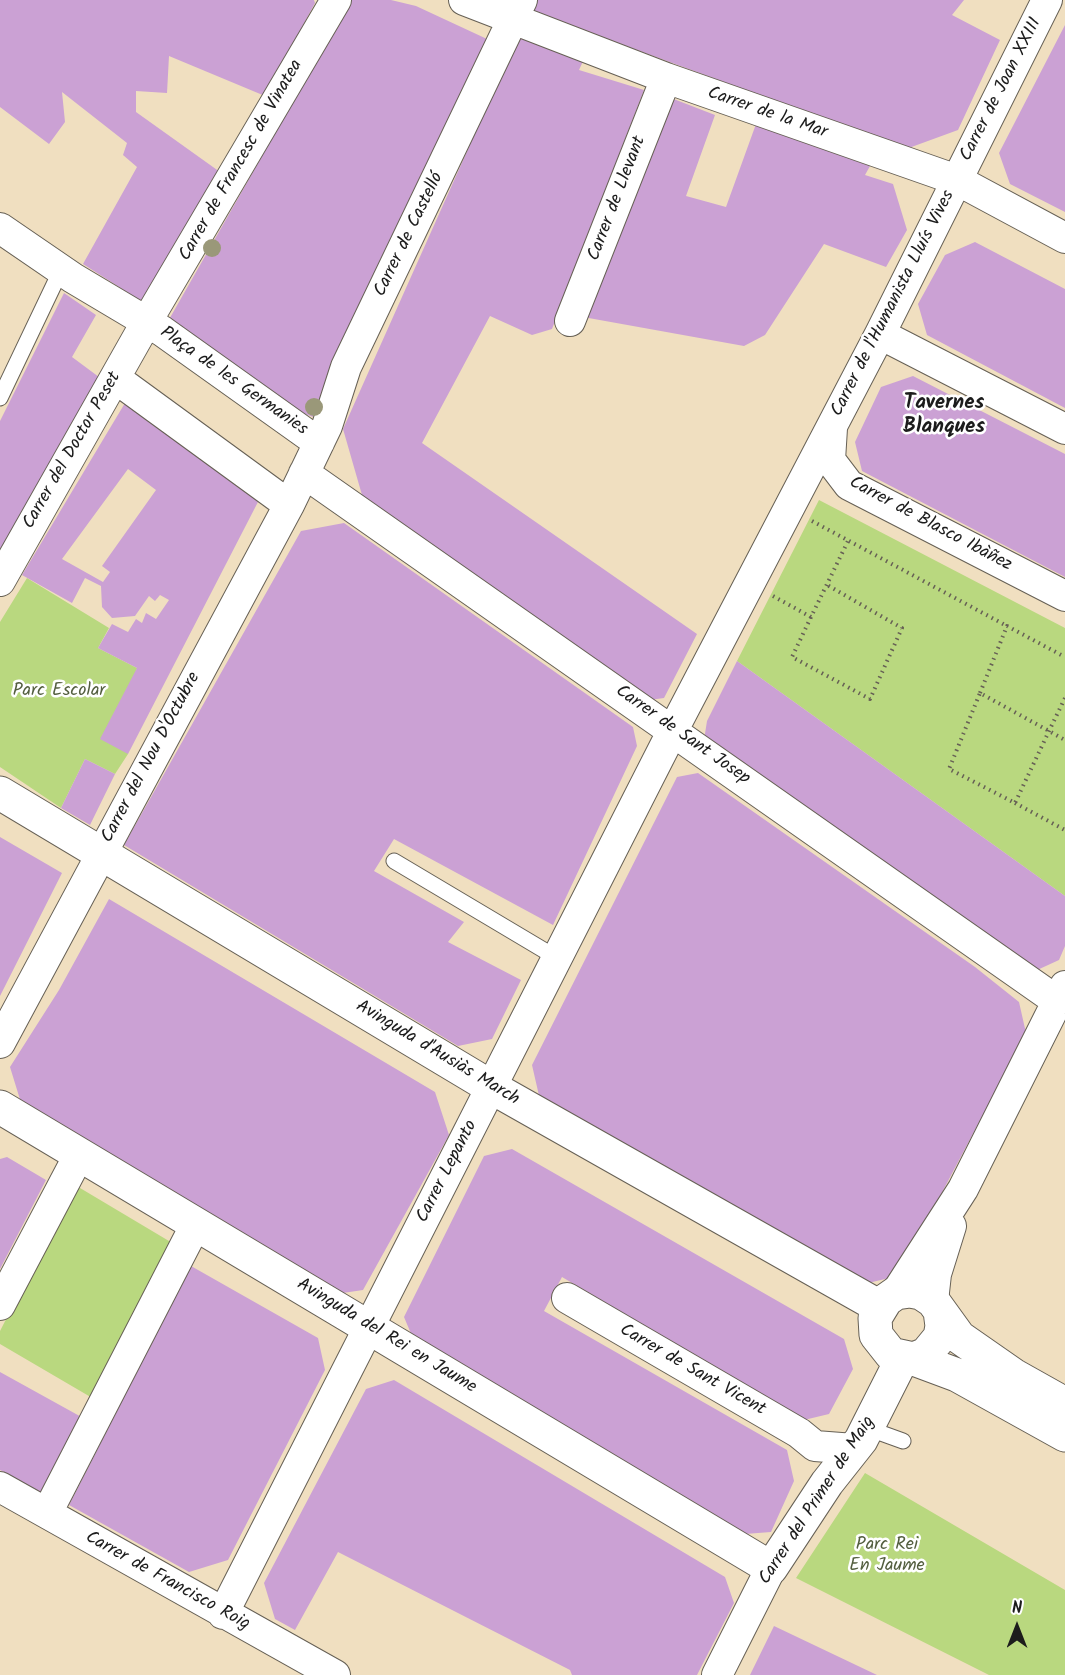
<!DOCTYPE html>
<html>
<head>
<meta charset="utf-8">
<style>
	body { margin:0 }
	#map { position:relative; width:1065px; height:1675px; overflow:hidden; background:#f0dfc0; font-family:Kalam,sans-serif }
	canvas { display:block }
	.north { position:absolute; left:987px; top:1597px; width:60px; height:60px; -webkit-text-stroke:4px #fff; paint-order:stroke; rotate:0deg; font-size:16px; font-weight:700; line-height:24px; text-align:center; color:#1c1c1c }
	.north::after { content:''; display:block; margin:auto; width:21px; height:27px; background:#1c1c1c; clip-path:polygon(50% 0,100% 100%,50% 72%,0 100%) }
</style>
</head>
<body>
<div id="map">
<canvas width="1065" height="1675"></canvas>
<div class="north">N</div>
</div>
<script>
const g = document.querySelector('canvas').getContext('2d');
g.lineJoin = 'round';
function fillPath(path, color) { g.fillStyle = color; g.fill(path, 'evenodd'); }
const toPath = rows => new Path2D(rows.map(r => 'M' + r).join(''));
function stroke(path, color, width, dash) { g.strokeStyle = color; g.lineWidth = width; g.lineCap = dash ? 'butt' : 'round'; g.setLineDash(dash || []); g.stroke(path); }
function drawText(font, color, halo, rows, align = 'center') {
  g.font = font + ' Kalam,sans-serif'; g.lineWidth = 5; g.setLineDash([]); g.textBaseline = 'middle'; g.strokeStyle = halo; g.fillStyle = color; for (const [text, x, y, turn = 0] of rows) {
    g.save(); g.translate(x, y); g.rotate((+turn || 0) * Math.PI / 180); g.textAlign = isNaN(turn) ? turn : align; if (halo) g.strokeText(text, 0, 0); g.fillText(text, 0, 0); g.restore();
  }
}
const green = toPath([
	[819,500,1065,628,1065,896,737,661],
	[27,578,109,628,98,648,137,668,128,754,115,774,85,759,61,808,0,767,0,622],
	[75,1185,174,1244,94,1399,0,1344,0,1331],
	[865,1473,1065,1590,1065,1675,989,1675,796,1578]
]);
const building = toPath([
	[0,0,314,0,315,3,265,96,169,56,167,93,136,91,136,112,220,172,141,301,83,264,137,167,123,155,127,143,62,92,65,122,49,144,0,107],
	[351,0,391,0,416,6,487,39,313,417,278,404,167,323],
	[536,0,964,0,952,15,1000,40,958,130,906,149,531,11],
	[1065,25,1065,212,1010,184,999,153],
	[519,35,585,57,579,70,644,90,552,329,532,335,490,316,422,443,697,634,664,698,642,701,362,495,343,429],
	[671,98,715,115,686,196,726,207,756,124,870,166,865,175,893,184,907,230,886,267,824,244,765,335,744,346,583,317],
	[975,242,1065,289,1065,408,927,335,918,304,945,255],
	[64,293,96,315,72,357,103,380,0,562,0,421],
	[913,376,1065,454,1065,577,862,471,855,442,881,387],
	[125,403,259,500,128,754,100,739,137,668,98,648,112,624,128,632,136,619,142,623,146,613,156,619,169,600,160,595,155,601,149,596,135,616,112,618,102,607,101,586,85,578,72,603,22,575],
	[128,469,156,490,102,566,110,572,103,582,62,559],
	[344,523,633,727,637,746,553,925,394,839,374,871,464,922,448,942,521,980,492,1039,458,1046,124,845,301,531],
	[737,661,1065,896,1065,946,1059,960,1035,971,704,740,707,721],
	[85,759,115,774,90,825,61,808],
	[698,773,975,967,1019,1002,1026,1033,898,1276,868,1283,540,1100,532,1065,677,777],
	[0,837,62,873,0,996],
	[109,899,435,1092,449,1135,363,1290,336,1294,22,1106,10,1067,59,990],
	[512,1149,844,1339,853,1369,829,1414,804,1420,562,1277,544,1311,787,1450,794,1481,771,1532,745,1534,412,1336,404,1317,484,1156],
	[7,1157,46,1180,0,1269,0,1159],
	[191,1266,318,1338,325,1370,228,1560,189,1572,69,1505],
	[0,1372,85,1419,46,1495,0,1470],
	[394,1380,725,1577,734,1603,697,1675,572,1675,570,1670,338,1552,295,1630,275,1619,264,1583,366,1389],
	[774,1626,877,1675,750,1675]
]);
const path = toPath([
	[812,521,1007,626],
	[773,596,811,617,848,541],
	[811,617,792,657,870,699,902,628,827,585],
	[980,693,1007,626,1065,657],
	[1065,698,1049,731,1015,803,949,769,980,693,1049,731,1065,740],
	[1015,803,1065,830]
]);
const lane = toPath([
	[0,398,61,270],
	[394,861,557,958],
	[867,1428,903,1441]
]);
const street = toPath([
	[464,0,666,78,957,180,1065,238],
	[0,228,73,278,162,331,319,443],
	[570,321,666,78],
	[880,334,1065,429],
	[115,378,289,505],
	[832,428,830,460,849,485,1065,596],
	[304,473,1057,1001],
	[0,581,147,321,336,0],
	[0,1043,289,505,327,426,346,367,522,0],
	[896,1293,963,1189,1065,986],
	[567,1298,799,1433,815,1446,854,1449],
	[933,1301,936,1274,951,1226],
	[0,1305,79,1155],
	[0,1487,335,1675],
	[47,1513,196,1224],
	[223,1614,673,730,880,334,1047,0],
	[717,1675,771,1568]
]);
const secondary = toPath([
	[0,793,491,1087,880,1307],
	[0,1107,771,1568,827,1483,861,1440,902,1359],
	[940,1311,942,1326,940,1337,926,1354,914,1359,891,1354,876,1335,875,1318,886,1300,896,1293,910,1291,921,1293,933,1301,959,1337,1015,1376,1065,1404],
	[914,1359,957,1375,1065,1435]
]);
const trees = [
	[212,248],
	[314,407]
];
const streetNames = [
	["Carrer de Joan XXIII",1002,90,-63],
	["Carrer de la Mar",767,114,19],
	["Carrer de Francesc de Vinatea",242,161,-60],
	["Carrer de Llevant",618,199,-69],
	["Carrer de Castelló",410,235,-64],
	["Carrer de l'Humanista Lluís Vives",894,304,-63],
	["Plaça de les Germanies",233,382,35],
	["Carrer del Doctor Peset",73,451,-60],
	["Carrer de Blasco Ibàñez",930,525,28],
	["Carrer de Sant Josep",682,736,35],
	["Carrer del Nou D'Octubre",152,758,-62],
	["Avinguda d'Ausiàs March",437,1054,31],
	["Carrer Lepanto",448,1172,-63],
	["Avinguda del Rei en Jaume",386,1337,31],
	["Carrer de Sant Vicent",692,1371,30],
	["Carrer del Primer de Maig",818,1501,-57],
	["Carrer de Francisco Roig",167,1582,29]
];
const parkNames = [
	["Parc Escolar",59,692],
	["Parc Rei",887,1546],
	["En Jaume",887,1567]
];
const quarterNames = [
	["Tavernes",944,404],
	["Blanques",944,428]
];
fillPath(green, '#b9d87f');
fillPath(building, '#cba1d4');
stroke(lane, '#666055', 17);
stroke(street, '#666055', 32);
stroke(secondary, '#666055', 35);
stroke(path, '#666055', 4, [1.5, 4.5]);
stroke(lane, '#fff', 15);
stroke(street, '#fff', 30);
stroke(secondary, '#fff', 33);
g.fillStyle = '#9a9879';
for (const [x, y] of trees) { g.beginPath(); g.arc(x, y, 9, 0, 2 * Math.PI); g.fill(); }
drawText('18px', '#1c1c1c', '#fff', streetNames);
drawText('18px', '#535e3f', '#fff', parkNames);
drawText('bold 21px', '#1c1c1c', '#fff', quarterNames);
</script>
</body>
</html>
